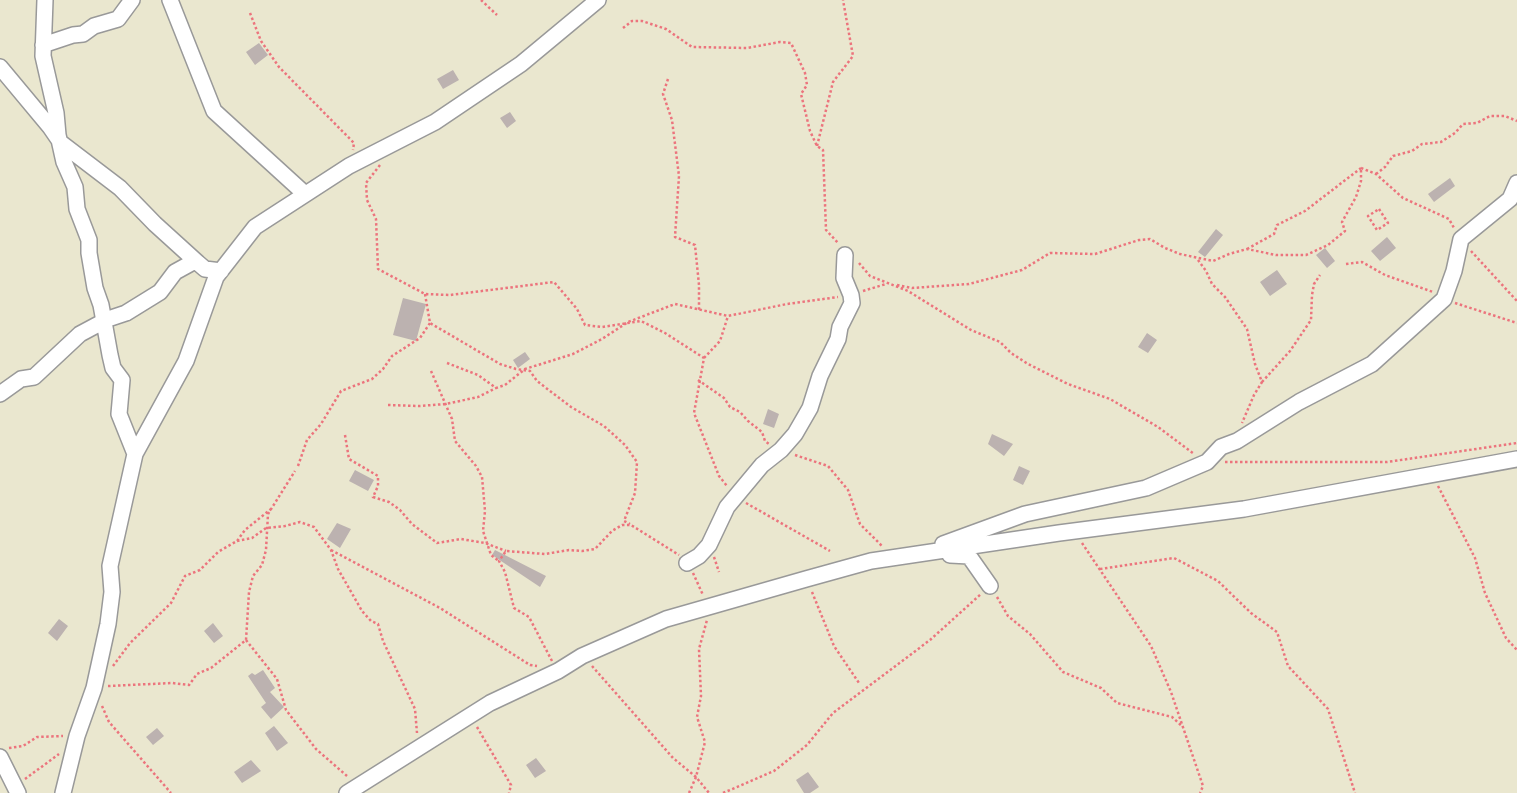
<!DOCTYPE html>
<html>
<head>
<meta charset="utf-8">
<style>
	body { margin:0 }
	canvas { display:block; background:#ece7e3 }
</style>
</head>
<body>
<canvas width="1517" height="793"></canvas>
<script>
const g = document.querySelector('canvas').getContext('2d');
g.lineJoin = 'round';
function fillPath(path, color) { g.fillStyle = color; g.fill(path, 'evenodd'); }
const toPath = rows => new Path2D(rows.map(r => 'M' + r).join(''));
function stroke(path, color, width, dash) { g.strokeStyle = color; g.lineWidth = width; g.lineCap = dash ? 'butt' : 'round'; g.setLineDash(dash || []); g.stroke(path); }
const farmland = toPath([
	[0,0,1517,0,1517,793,0,793]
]);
const building = toPath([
	[259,43,268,55,255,65,246,52],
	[453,70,459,80,443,89,437,79],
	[510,112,516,121,507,128,500,118],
	[1450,178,1455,186,1434,202,1428,194],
	[1216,229,1223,235,1205,257,1198,252],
	[1387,237,1396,248,1380,261,1371,251],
	[1325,248,1335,261,1327,268,1316,255],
	[1277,270,1287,284,1270,296,1260,282],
	[403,298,426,304,416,341,393,335],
	[1147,333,1157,340,1148,353,1138,347],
	[525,352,530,359,518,368,513,360],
	[768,409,779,414,774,428,763,424],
	[992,434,1013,444,1004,456,988,444],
	[1019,466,1030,471,1023,485,1013,480],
	[355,470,374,480,368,491,349,481],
	[337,523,351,529,340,548,327,539],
	[495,550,546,576,540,587,492,555],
	[59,619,68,626,57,641,48,633],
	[213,623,223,636,214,643,204,631],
	[263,670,275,688,270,692,284,707,271,719,261,707,266,703,248,676,252,673,255,675],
	[274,726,288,743,277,751,265,733],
	[157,728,164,736,153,745,146,737],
	[536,758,546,771,535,778,526,765],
	[251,760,261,771,242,783,234,772],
	[808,772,819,787,810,793,804,793,796,780]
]);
const path = toPath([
	[481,0,497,15],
	[250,13,261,41,279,67,354,143,353,150],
	[623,28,632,21,642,21,666,29,692,47,747,48,780,42,791,43,805,73,807,85,801,94,810,131,817,146,823,150,826,230,839,244],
	[668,79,663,94,672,120,679,176,675,237,695,245,699,285,699,310],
	[817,146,833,82,853,56,843,0],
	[380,165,366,183,367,200,376,219,378,269,425,294,450,295,554,282,577,309,585,325,602,327,641,321,665,333,704,358,694,413,719,476,727,486],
	[1361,168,1376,174,1403,198,1449,219,1454,228],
	[1376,174,1385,167,1393,156,1412,151,1422,144,1441,142,1455,133,1463,124,1477,123,1490,116,1505,116,1517,121],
	[1379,209,1388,223,1377,230,1368,216,1379,209],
	[1247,249,1274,234,1277,225,1305,211,1361,168],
	[1471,251,1517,301],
	[1198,260,1206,271,1212,284,1225,297,1247,329,1255,364,1262,382,1254,395,1242,423],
	[859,263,870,276,908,291,971,330,1000,342,1011,353,1028,364,1068,384,1110,399,1158,427,1194,454],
	[1346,264,1362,262,1385,275,1433,292],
	[897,285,912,288,969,284,1022,270,1050,253,1095,254,1139,240,1150,239,1165,248,1180,254,1213,261,1229,254,1247,249,1276,255,1306,255,1328,245,1345,231,1342,222,1356,197,1361,181,1361,168],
	[863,291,886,284],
	[425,294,430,323,500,364,516,369,530,371,537,381,571,407,604,426,625,445,637,462,635,493,624,521,630,524],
	[1455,303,1517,323],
	[704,358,720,341,728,316],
	[447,363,478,375,496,388,505,385,525,369,573,354,602,339,628,322,675,304,728,316,787,304,838,297],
	[431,371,452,419,455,441,476,466,482,477,485,511,483,531,491,555,499,561],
	[698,380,724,398,730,407,740,412,748,421,762,432,765,441,769,444],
	[1262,382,1290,351,1311,320,1312,295,1314,284,1320,275],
	[388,405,419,406,446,404,478,397,496,388],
	[345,435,349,459,378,476,378,486,373,497,389,502,400,510,412,524,437,543,461,539,485,543,506,551],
	[795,455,828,466,848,490,860,524,882,546],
	[1225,462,1387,462,1517,443],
	[298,466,307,440,321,424,341,391,372,379,383,369,392,356,420,338,430,323],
	[1438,486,1475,558,1485,593,1506,638,1517,650],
	[746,503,830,551],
	[237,541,252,538,266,528,285,526,300,522,314,527,331,550,338,569,362,611,371,621,378,624,383,641,415,709,417,733],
	[1082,543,1151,646,1171,692,1203,786,1200,793],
	[331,550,440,608,530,665,537,666],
	[714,557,719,572],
	[1100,569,1174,558,1218,581,1251,613,1277,632,1288,666,1328,709,1355,793],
	[693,573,703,595],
	[812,592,834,646,859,683],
	[997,597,1008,616,1030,634,1063,672,1101,688,1117,703,1172,717,1183,727],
	[246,640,277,679,286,710,316,749,347,776],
	[552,661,529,617,514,608,505,572,499,561,506,551,545,554,569,550,582,551,595,549,612,531,622,525,631,525,679,555],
	[113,666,130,643,171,603,185,576,200,570,218,552,237,541,245,530,271,509],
	[592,666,673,758,696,777,709,793],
	[108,686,172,683,189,685,197,674,211,668,246,640,249,592,253,576,262,565,266,550,268,514,295,471],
	[102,706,109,722,171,793],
	[477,727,511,785,509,793],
	[9,748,23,746,37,737,63,736],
	[25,779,59,754],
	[689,793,696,777,705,742,697,717,701,696,699,649,707,620],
	[723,793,774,771,807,745,833,713,930,640,981,594]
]);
const minor = toPath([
	[45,0,43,56,56,113,58,135,64,162,75,187,77,209,89,240,89,253,95,288,101,305,110,355,113,368,122,380,119,414,135,454],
	[170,0,214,111,305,194],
	[43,45,73,35,83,34,94,26,118,19,132,0],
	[0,67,50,127,61,143,120,188,155,224,198,263,205,269,221,271],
	[0,394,21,379,34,377,80,334,108,319,126,313,160,292,175,272,195,261],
	[943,544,1025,514,1146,488,1207,462,1221,447,1237,441,1299,402,1372,364,1444,299,1454,271,1461,239,1510,199,1517,183],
	[950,555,969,556,990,586],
	[687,563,699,556,709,545,727,507,762,465,781,450,795,434,810,408,820,376,838,339,840,327,852,303,851,295,844,278,845,255],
	[0,757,18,793],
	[63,793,77,736,94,688,108,624,112,592,110,566,135,454,186,361,216,277,255,227,349,166,435,122,521,64,598,0],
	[347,793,490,703,558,671,582,656,666,619,806,579,871,561,1059,533,1244,509,1517,459]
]);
fillPath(farmland, '#eae7cf');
fillPath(building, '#bcb2b0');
stroke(minor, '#999', 18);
stroke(path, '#ec747d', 2.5, [2.5, 2.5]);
stroke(minor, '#fff', 15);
</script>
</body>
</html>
